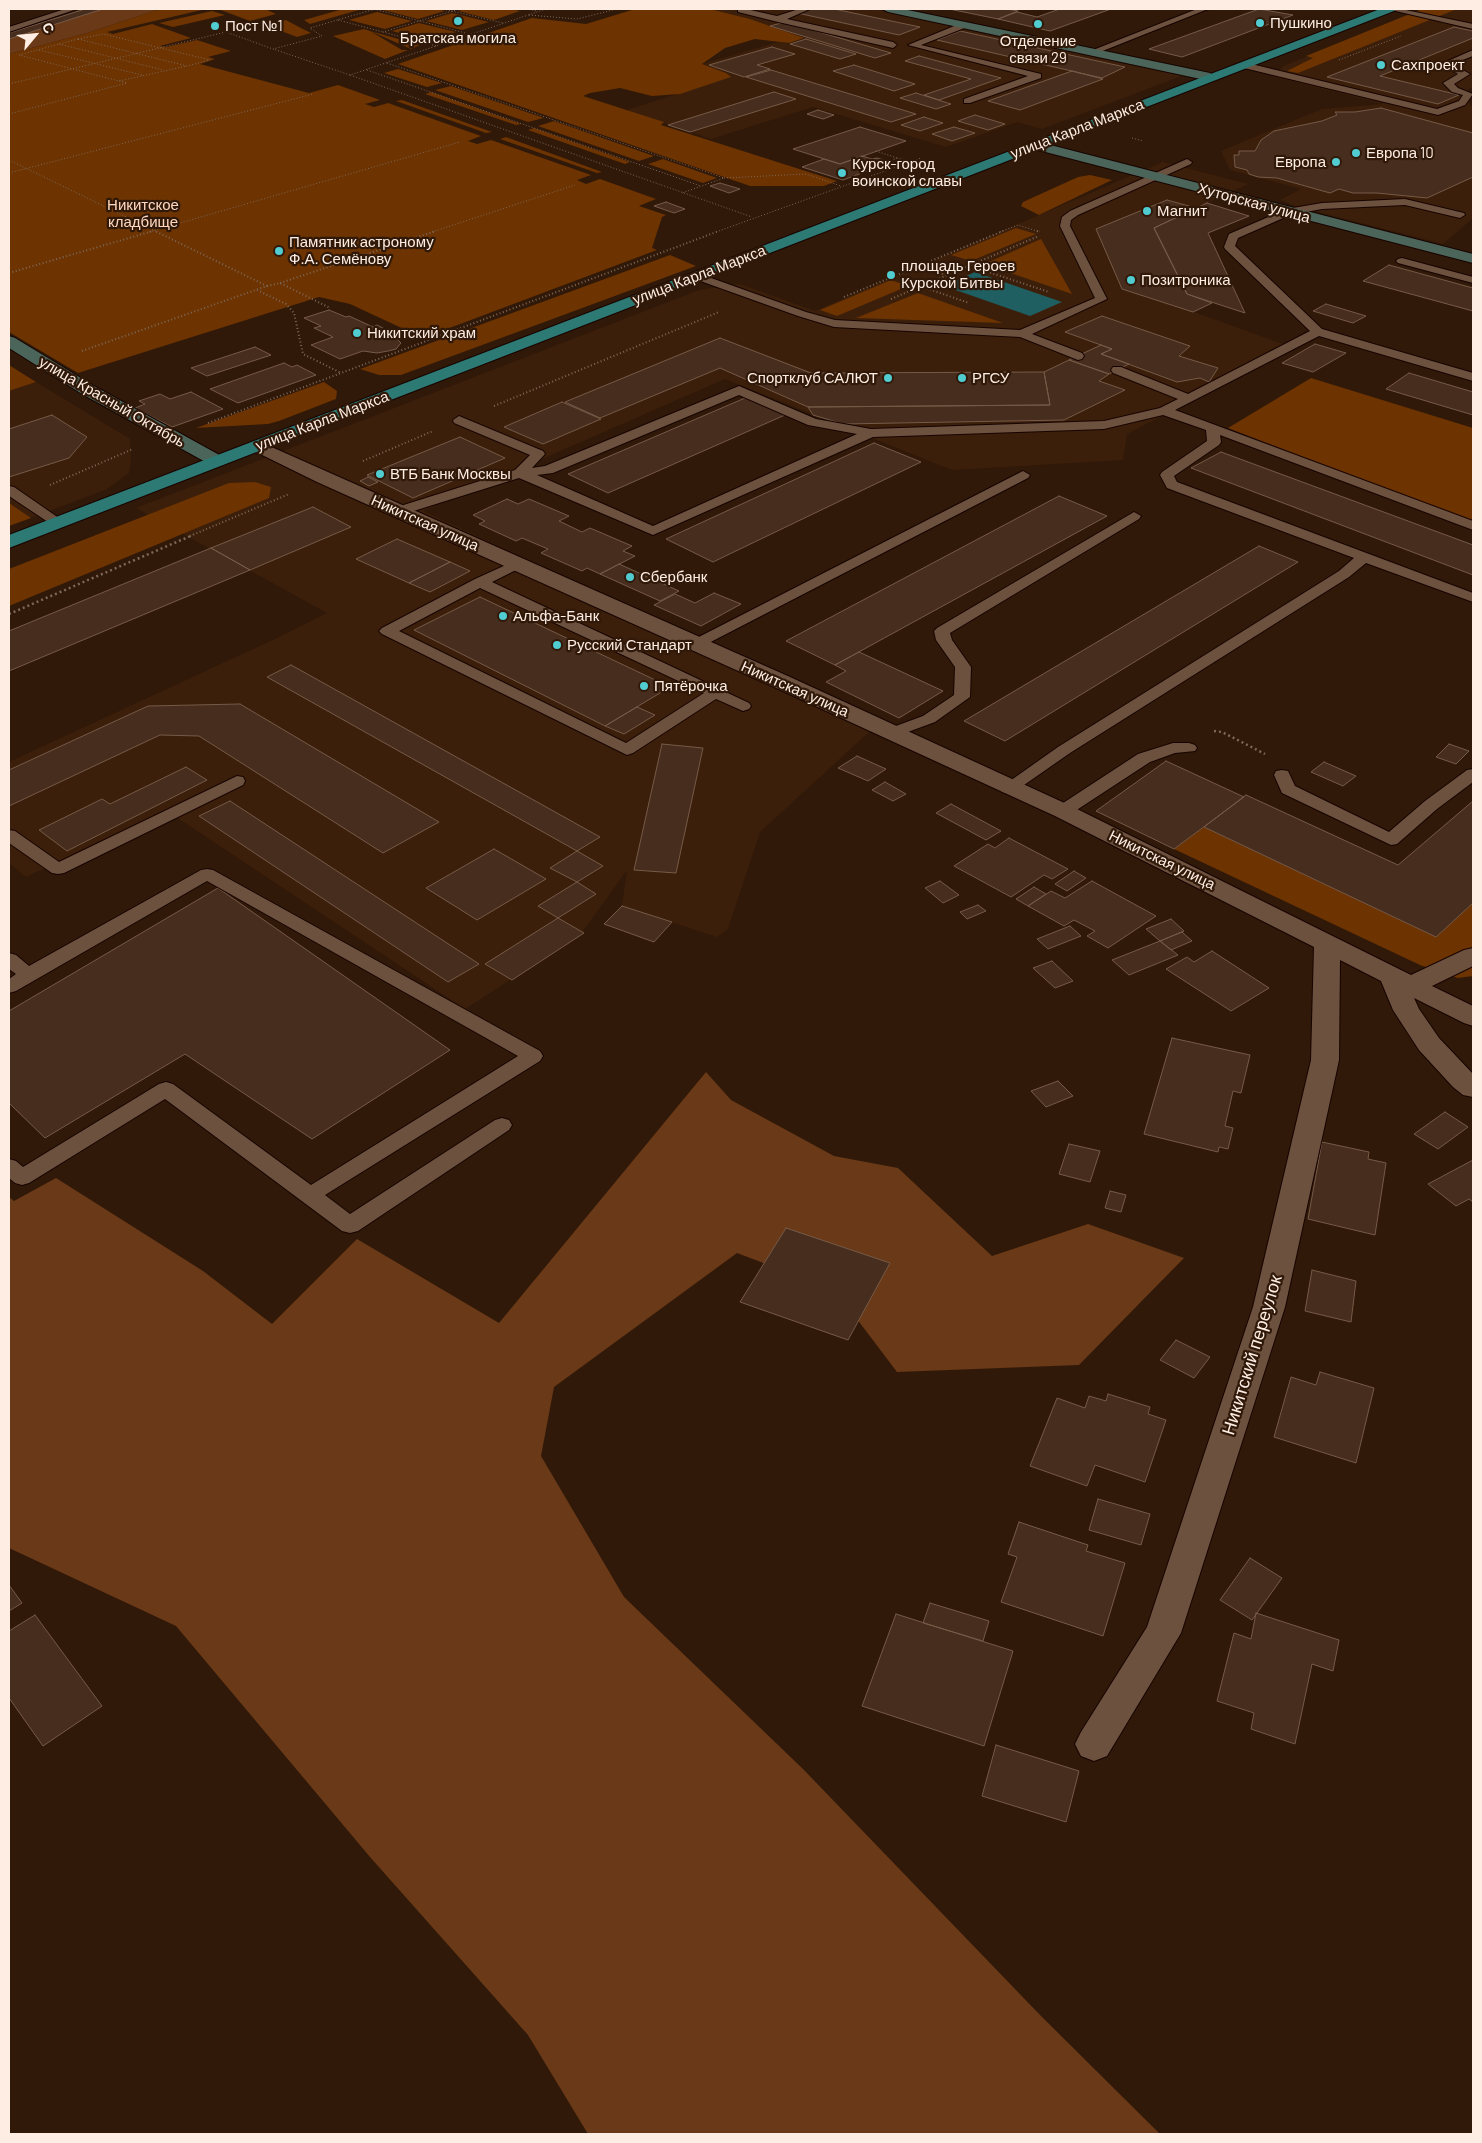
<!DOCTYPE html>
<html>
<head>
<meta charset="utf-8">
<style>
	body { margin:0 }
	#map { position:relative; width:1482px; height:2143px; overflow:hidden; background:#301909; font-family:Barlow,sans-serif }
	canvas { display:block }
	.frame { position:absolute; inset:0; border:10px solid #feede3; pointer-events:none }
	.north { position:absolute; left:10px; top:10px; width:50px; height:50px; -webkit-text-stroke:4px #301909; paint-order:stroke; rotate:62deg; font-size:14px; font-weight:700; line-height:20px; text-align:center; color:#feede3 }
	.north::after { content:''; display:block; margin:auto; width:18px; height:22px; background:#feede3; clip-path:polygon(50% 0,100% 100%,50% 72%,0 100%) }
</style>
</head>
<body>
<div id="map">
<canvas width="1482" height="2143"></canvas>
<div class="frame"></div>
<div class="north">С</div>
</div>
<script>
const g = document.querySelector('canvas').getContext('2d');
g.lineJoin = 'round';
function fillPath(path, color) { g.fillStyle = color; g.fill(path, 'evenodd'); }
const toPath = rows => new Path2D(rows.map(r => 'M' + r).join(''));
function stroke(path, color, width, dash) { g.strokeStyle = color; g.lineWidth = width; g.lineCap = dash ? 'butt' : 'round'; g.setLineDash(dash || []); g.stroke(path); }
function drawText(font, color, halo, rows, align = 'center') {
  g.font = font + ' Barlow,sans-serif'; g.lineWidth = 4.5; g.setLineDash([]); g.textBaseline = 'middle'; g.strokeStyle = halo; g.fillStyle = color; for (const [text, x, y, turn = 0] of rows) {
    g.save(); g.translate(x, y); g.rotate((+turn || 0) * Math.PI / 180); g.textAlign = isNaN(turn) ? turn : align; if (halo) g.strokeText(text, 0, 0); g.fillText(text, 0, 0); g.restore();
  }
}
const built = toPath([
	[710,9,905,9,1197,70,1042,129,1017,122,946,147,813,107,711,139,627,110,730,77,726,73,702,64,778,42,790,44,805,39,750,19],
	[1422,9,1473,9,1473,87,1461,93,1473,108,1473,218,1443,244,1299,207,1280,200,1301,189,1230,170,1221,151,1322,109,1384,104,1271,76,1284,66],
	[1163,162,1248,184,1154,228,1187,294,1212,303,1194,312,1294,348,1127,434,1123,460,952,470,725,379,423,511,879,723,760,832,728,929,717,937,622,906,627,870,581,934,465,1009,167,811,26,877,9,863,9,762,277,638,327,613,136,508,699,290,740,284,815,311],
	[36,382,130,439,131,459,129,473,107,489,31,518,9,503,9,391]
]);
const green = toPath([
	[160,9,206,9,107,32,113,34,152,24,191,38,160,46,166,47,197,40,231,51,208,57,215,59,200,64,309,93,338,85,380,100,365,104,374,107,388,103,481,136,468,141,477,144,491,140,591,175,577,180,586,184,600,179,656,199,639,206,666,215,662,217,652,248,657,250,423,338,350,304,319,297,78,373,9,332,9,54,87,33],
	[218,9,265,9,276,14,250,21],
	[343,9,362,9,310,24,304,20],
	[387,9,437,9,445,11,418,19,383,10],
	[465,9,509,9,520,11,494,20,458,11],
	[635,9,710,9,750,19,804,38,789,43,755,39,725,48,702,64,726,73,731,77,680,94,652,96,620,88,590,93,583,96,664,122,661,125,837,181,824,186,750,186,398,64,532,18,586,24],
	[1422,9,1457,9,1298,73,1287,71,1313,58,1306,56],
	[212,11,225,15,173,27,159,23],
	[377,12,412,21,385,29,349,20],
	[452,13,489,22,462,30,426,21],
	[286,20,299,27,311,33,297,37,265,25],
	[419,23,456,32,428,41,392,31],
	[364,29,370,31,420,45,411,49,370,31,402,50,408,50,385,59,333,36],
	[398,69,442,83,427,87,384,73],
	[451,86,544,118,528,122,435,90],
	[431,92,521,124,516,125,425,94],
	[402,100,492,132,486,133,396,101],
	[554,121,654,156,639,161,538,126],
	[534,128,630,162,625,164,528,130],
	[506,137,602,172,597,173,500,139],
	[663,159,717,178,703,183,648,164],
	[1090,175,1112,180,1039,215,1021,206,1023,202,1078,177],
	[1016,228,1036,234,971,261,951,255],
	[1041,239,1072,294,984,264],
	[670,255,696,266,401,375,379,375,360,369],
	[891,280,908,286,837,316,820,310],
	[918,293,1003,323,856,318],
	[9,365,36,382,9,391],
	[1311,378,1473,428,1473,523,1228,428],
	[324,382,337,391,336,399,279,421,268,424,196,428],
	[255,482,271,487,269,498,9,606,9,569,229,483],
	[9,503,31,518,9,526],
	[1204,827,1436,937,1473,903,1473,976,1458,978,1420,965,1174,849]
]);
const forest = toPath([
	[85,9,160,9,87,33,9,54,9,33],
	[706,1072,731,1100,834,1156,898,1168,992,1256,1088,1224,1184,1258,1079,1365,897,1372,835,1290,737,1253,554,1387,541,1456,624,1597,803,1769,1041,2016,1160,2134,588,2134,528,2035,370,1857,176,1626,9,1548,9,1197,14,1201,56,1178,203,1271,272,1324,357,1239,499,1323]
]);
const water = toPath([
	[975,272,1062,302,1030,316,944,286]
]);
const building = toPath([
	[85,9,103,9,9,39,9,33,85,9],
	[810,9,834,9,920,27,899,35,797,13,810,9],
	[949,9,1007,9,1018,11,998,19,949,9],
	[1060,9,1111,9,1050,31,998,19,1017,12,1037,17,1060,9],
	[1259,9,1293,15,1182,57,1149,49,1259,9],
	[785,22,891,53,875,58,770,26,785,22],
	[1454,27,1473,31,1473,38,1380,76,1459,95,1438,104,1327,77,1454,27],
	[960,31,1125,67,1102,78,937,40,960,31],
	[806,39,856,54,840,59,790,44,806,39],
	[772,47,795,54,757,65,770,69,744,77,709,65,772,47],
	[919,56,1001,78,939,100,924,95,971,79,905,61,919,56],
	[854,65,915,84,894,91,833,71,854,65],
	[771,70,916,114,891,122,746,77,771,70],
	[1072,71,1103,79,1020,110,988,101,1072,71],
	[774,92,796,99,690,132,668,125,774,92],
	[916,93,951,104,936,109,900,98,916,93],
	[1381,108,1473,133,1473,177,1427,198,1377,193,1353,193,1339,189,1330,193,1277,178,1258,177,1249,174,1247,170,1235,167,1234,155,1239,155,1239,151,1255,151,1261,140,1274,131,1322,121,1337,115,1335,112,1355,112,1381,108],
	[818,110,834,115,823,119,807,114,818,110],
	[975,115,1005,124,988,130,958,121,975,115],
	[924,117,943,123,920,131,901,125,924,117],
	[860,127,906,141,840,164,793,149,860,127],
	[954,127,975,133,952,141,932,134,954,127],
	[862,156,872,159,877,158,892,162,843,180,802,167,824,159,840,164,862,156],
	[720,183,740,189,729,193,710,186,720,183],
	[1167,200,1196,208,1154,228,1187,294,1212,303,1193,312,1122,289,1096,229,1167,200],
	[666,202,685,209,674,213,654,206,666,202],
	[1207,203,1249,216,1208,233,1245,313,1187,294,1154,228,1207,203],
	[1389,265,1473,288,1473,311,1363,281,1389,265],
	[1326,304,1366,316,1353,323,1313,311,1326,304],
	[329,310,346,317,349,316,373,327,377,325,400,337,396,338,401,343,396,349,388,351,377,353,363,351,340,359,311,345,333,337,314,328,321,326,304,318,329,310],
	[1102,316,1190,346,1179,356,1218,368,1209,382,1200,378,1177,382,1101,354,1112,349,1065,332,1102,316],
	[720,338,811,373,1044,372,1050,405,808,407,720,368,600,418,565,402,720,338],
	[1315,344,1346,353,1313,372,1282,363,1315,344],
	[1101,345,1112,349,1101,354,1129,364,1109,374,1069,360,1101,345],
	[255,347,271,355,207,376,191,368,255,347],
	[1069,360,1109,374,1099,381,1125,390,1064,420,843,424,813,415,808,407,1050,405,1044,372,1069,360],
	[284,363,292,367,297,365,316,375,238,403,210,389,284,363],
	[1409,373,1473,392,1473,415,1386,389,1409,373],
	[191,392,223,409,172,427,135,408,145,404,139,401,160,394,170,399,191,392],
	[745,398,785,415,608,493,568,474,745,398],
	[562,402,601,419,543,444,504,427,562,402],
	[52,415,87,437,69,458,9,477,9,429,52,415],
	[460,437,505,458,413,498,367,475,460,437],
	[874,443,921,462,713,562,666,539,874,443],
	[1221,452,1473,545,1473,575,1191,468,1221,452],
	[368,477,378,482,369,486,360,481,368,477],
	[1059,496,1107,516,835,665,786,641,1059,496],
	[507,499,518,504,529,499,569,516,559,521,582,532,590,528,632,546,623,551,635,556,600,574,587,568,582,571,541,553,548,549,522,538,516,541,479,524,485,521,473,515,507,499],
	[313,507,351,527,250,570,211,548,313,507],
	[397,539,450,562,409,583,356,559,397,539],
	[1259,546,1298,562,1005,741,964,721,1259,546],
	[211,548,250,570,9,671,9,631,211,548],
	[450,562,470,571,430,592,409,583,450,562],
	[619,564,679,591,660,601,600,574,619,564],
	[714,593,741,604,701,626,654,605,675,594,695,603,714,593],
	[480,597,670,687,605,726,414,630,480,597],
	[859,652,943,691,899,718,826,682,846,671,835,665,859,652],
	[291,665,600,837,577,851,267,677,291,665],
	[240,704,439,822,383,853,199,736,160,735,9,806,9,770,148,706,240,704],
	[637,707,655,715,624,734,605,726,637,707],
	[662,744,703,748,676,873,634,870,662,744],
	[1449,744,1469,751,1456,764,1436,757,1449,744],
	[857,756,886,769,868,781,838,768,857,756],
	[1166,761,1244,797,1174,849,1096,811,1166,761],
	[1324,762,1356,776,1343,786,1311,772,1324,762],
	[186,767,207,780,67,851,39,830,102,799,110,804,186,767],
	[885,782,906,794,893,801,872,790,885,782],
	[1246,795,1398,865,1473,801,1473,903,1436,937,1204,827,1246,795],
	[230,801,479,964,448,982,199,816,230,801],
	[951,804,1001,831,986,840,936,813,951,804],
	[1009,838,1068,869,1052,879,1044,875,1011,897,954,866,988,844,995,848,1009,838],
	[494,849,546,879,477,920,426,888,494,849],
	[577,851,603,866,577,882,550,868,577,851],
	[1074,871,1086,878,1067,891,1055,884,1074,871],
	[940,881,959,895,943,903,925,888,940,881],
	[1092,881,1156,916,1108,948,1087,936,1095,931,1074,920,1064,926,1028,906,1051,891,1065,898,1092,881],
	[577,882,596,894,558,918,538,906,577,882],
	[1034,887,1046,894,1028,906,1016,899,1034,887],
	[218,888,450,1050,312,1139,185,1054,45,1138,9,1103,9,1011,218,888],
	[978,905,986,911,967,919,960,912,978,905],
	[622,906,672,922,654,942,604,924,622,906],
	[558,918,584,933,512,980,485,964,558,918],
	[1171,919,1184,931,1160,941,1146,929,1171,919],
	[1070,926,1081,936,1048,949,1037,939,1070,926],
	[1182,932,1192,941,1171,950,1160,941,1182,932],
	[1160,941,1178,955,1129,975,1112,960,1160,941],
	[1212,951,1269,988,1231,1011,1166,969,1187,957,1194,962,1212,951],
	[1052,961,1073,981,1055,988,1033,968,1052,961],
	[1172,1038,1250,1055,1241,1093,1233,1091,1225,1126,1233,1128,1228,1149,1219,1147,1218,1152,1144,1134,1172,1038],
	[1058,1081,1073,1096,1046,1107,1031,1091,1058,1081],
	[1445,1112,1468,1127,1438,1149,1414,1134,1445,1112],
	[1322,1142,1369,1152,1368,1159,1386,1163,1375,1235,1308,1219,1322,1142],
	[1069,1144,1100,1151,1090,1182,1059,1174,1069,1144],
	[1473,1160,1473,1202,1469,1199,1456,1206,1428,1184,1473,1160],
	[1110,1191,1126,1195,1121,1212,1105,1208,1110,1191],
	[786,1228,890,1263,848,1340,740,1302,786,1228],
	[1312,1270,1356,1281,1351,1322,1305,1311,1312,1270],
	[1176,1340,1210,1357,1194,1378,1160,1360,1176,1340],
	[1320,1372,1374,1388,1356,1463,1274,1437,1291,1377,1316,1385,1320,1372],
	[1108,1394,1150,1407,1148,1414,1166,1420,1145,1482,1095,1465,1087,1486,1030,1466,1057,1398,1085,1408,1089,1396,1106,1401,1108,1394],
	[1098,1499,1150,1514,1141,1545,1089,1530,1098,1499],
	[1019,1522,1088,1545,1086,1551,1125,1563,1103,1636,1001,1602,1017,1557,1008,1554,1019,1522],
	[1250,1558,1282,1578,1252,1620,1220,1600,1250,1558],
	[9,1585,22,1603,9,1611,9,1585],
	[930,1603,989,1621,983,1641,923,1623,930,1603],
	[1256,1613,1339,1640,1333,1671,1312,1664,1295,1744,1251,1729,1254,1713,1217,1701,1234,1633,1251,1639,1256,1613],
	[896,1614,1013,1651,984,1746,862,1706,896,1614],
	[35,1615,102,1706,43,1746,9,1698,9,1631,35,1615],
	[996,1745,1079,1771,1066,1822,982,1796,996,1745]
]);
const pathFar2 = toPath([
	[374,9,469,34],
	[443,9,503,23],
	[526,9,537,11],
	[546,9,350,75,752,217],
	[529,15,577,19,617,9],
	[338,20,383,32],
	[78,39,187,66],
	[78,39,19,55,119,81,187,66],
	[78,39,103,34,210,60,187,66],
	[59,44,163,70],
	[436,46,383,32,459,9],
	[39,50,142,75],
	[1339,60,1401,36],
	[387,63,724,178,682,193],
	[367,70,701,186],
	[350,75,273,49,322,36,310,28,375,9],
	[9,84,226,32,273,49],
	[9,114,127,83,119,81],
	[1132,138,1143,141],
	[876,151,897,158],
	[9,160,157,232],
	[888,161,898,158,909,161],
	[9,173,313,94],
	[724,178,806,174,841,186],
	[149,232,460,142],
	[432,232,575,185],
	[716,232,921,158],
	[1000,232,1018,225,1040,232]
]);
const pathFar1 = toPath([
	[1037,231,1040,232],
	[919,265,946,275],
	[970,266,1049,292],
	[9,273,153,231],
	[280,283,436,231],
	[267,286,280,283,330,308],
	[920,286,969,303],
	[257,290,286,304,294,313,303,354,341,373],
	[844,297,1003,231],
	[891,299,1039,236],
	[82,351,267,286,155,231],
	[494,406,719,312],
	[208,423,719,231],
	[363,461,433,431],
	[50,485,133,449],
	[190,536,289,494]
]);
const path = toPath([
	[9,614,193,535],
	[1214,731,1222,732,1265,754]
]);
const lane = toPath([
	[65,9,77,9,9,32,9,27,65,9],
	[738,9,746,9,777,16,799,9,810,9,787,19,893,42,897,45,893,48,778,22,738,12,738,9],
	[1197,9,1208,9,1095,54,1088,52,1197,9],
	[1387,9,1401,9,1473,24,1473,29,1387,9],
	[964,22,968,25,967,27,921,45,1041,74,1041,78,970,103,964,103,964,99,1028,76,908,45,964,22],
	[1473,50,1473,56,1452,64,1470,74,1454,84,1458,88,1473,94,1465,105,1438,115,1240,67,1239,65,1243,62,1437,109,1459,101,1463,95,1452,92,1443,83,1458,74,1441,64,1473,50],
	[1187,159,1192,162,1191,164,1078,215,1071,220,1070,226,1107,299,1032,334,1082,353,1084,356,1082,359,1078,360,1020,337,834,327,798,316,692,278,690,276,696,273,700,274,806,312,835,320,1020,330,1095,298,1060,226,1062,217,1070,211,1187,159],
	[1405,199,1464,213,1465,215,1460,218,1405,205,1322,209,1290,215,1238,238,1235,246,1322,329,1473,373,1473,381,1319,336,1175,410,1473,521,1473,530,1220,435,1221,442,1219,445,1174,476,1177,482,1473,593,1473,602,1366,563,1349,577,1070,753,1014,792,1008,793,1002,792,1000,788,1058,747,1339,571,1354,558,1167,488,1160,475,1162,472,1207,441,1206,430,1163,415,1104,429,873,437,653,535,519,478,404,514,399,515,392,511,394,508,515,470,530,455,454,423,453,420,459,416,543,451,545,454,532,468,545,466,739,386,816,419,871,429,1104,421,1160,408,1178,399,1113,373,1111,370,1113,367,1121,367,1188,394,1310,331,1225,249,1224,247,1229,234,1287,209,1322,203,1405,199],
	[739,395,808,425,857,434,653,526,537,475,553,473,739,395],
	[1402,258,1473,277,1473,283,1398,263,1396,261,1398,259,1402,258],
	[1023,471,1030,475,1028,478,701,647,696,649,691,647,688,644,691,641,1023,471],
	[9,486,14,487,66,523,64,526,54,526,9,496,9,486],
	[1134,512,1141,516,1139,519,950,633,952,640,971,667,970,697,935,722,897,736,885,736,883,733,885,730,923,716,954,695,955,667,936,640,934,631,937,628,1134,512],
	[517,560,522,561,524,564,522,567,492,582,749,703,751,706,749,709,743,711,716,699,633,753,627,755,382,634,379,631,382,628,475,579,517,560],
	[480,588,704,693,626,743,399,631,480,588],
	[1173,743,1189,743,1195,745,1197,748,1195,751,1175,753,1150,762,1069,815,1063,816,1057,815,1054,811,1057,807,1138,754,1173,743],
	[1473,769,1473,782,1437,809,1397,844,1391,845,1282,793,1274,775,1276,771,1282,770,1288,771,1295,786,1389,832,1425,801,1467,770,1473,769],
	[237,776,243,777,245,781,243,785,64,873,58,874,52,873,9,843,9,830,15,831,59,862,237,776],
	[207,869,213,870,540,1051,543,1056,540,1061,325,1195,350,1214,495,1120,502,1118,509,1120,512,1125,509,1130,358,1231,350,1233,342,1231,165,1099,29,1183,22,1185,15,1183,9,1178,9,1159,16,1161,23,1167,159,1084,166,1082,173,1084,311,1185,518,1056,207,881,16,991,9,993,9,979,16,974,9,969,9,953,16,955,29,966,201,870,207,869]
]);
const street = toPath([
	[258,441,790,677,1071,806,1411,975,1464,950,1473,948,1473,966,1432,986,1473,1006,1473,1026,1464,1023,1414,998,1419,1009,1439,1038,1473,1074,1473,1097,1463,1095,1453,1087,1419,1050,1393,1010,1381,981,1340,960,1339,1060,1285,1307,1181,1633,1107,1756,1094,1761,1081,1756,1075,1744,1081,1732,1147,1627,1253,1307,1311,1060,1314,947,1055,816,774,687,317,482,252,450,249,446,252,442,258,441]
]);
const secondary = toPath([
	[882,9,903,9,1210,73,1216,77,1210,81,888,12,882,9],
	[1035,141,1473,254,1473,263,1030,148,1028,145,1030,142,1035,141],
	[9,336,15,338,94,386,223,457,226,461,223,465,217,466,211,465,82,394,9,348,9,336]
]);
const primary = toPath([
	[1380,9,1396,9,1394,11,9,548,9,535,1380,9]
]);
const markers = [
	[458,21,5,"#51ccd1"],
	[1260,23,5,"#51ccd1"],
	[1038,24,5,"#51ccd1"],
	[215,26,5,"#51ccd1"],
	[1381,65,5,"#51ccd1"],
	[1356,153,5,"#51ccd1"],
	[1336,162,5,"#51ccd1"],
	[842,173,5,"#51ccd1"],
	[1147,211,5,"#51ccd1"],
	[279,251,5,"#51ccd1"],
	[891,275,5,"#51ccd1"],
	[1131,280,5,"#51ccd1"],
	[357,333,5,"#51ccd1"],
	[888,378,5,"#51ccd1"],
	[962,378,5,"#51ccd1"],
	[380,474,5,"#51ccd1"],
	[630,577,5,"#51ccd1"],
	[503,616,5,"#51ccd1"],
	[557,645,5,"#51ccd1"],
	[644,686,5,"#51ccd1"]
];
const farPoinames = [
	["Пушкино",1270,23],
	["Пост №1",225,26],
	["Братская могила",458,38,"center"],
	["Отделение",1038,41,"center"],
	["связи 29",1038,58,"center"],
	["Сахпроект",1391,65],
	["Европа 10",1366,153],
	["Европа",1326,162,"right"],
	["Курск-город",852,164],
	["воинской славы",852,181],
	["Магнит",1157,211],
	["Памятник астроному",289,242],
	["Ф.А. Семёнову",289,259],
	["площадь Героев",901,266],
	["Курской Битвы",901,283],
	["Позитроника",1141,280],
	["Никитский храм",367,333],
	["Спортклуб САЛЮТ",878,378,"right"],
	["РГСУ",972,378],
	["ВТБ Банк Москвы",390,474],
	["Сбербанк",640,577],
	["Альфа-Банк",513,616],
	["Русский Стандарт",567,645],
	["Пятёрочка",654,686]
];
const farStreetnames = [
	["улица Карла Маркса",1077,129,-21],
	["Хуторская улица",1254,203,15],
	["улица Карла Маркса",699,275,-21],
	["улица Красный Октябрь",112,402,30],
	["улица Карла Маркса",322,421,-21],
	["Никитская улица",425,523,24],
	["Никитская улица",795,689,24],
	["Никитская улица",1162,860,26]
];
const farParknames = [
	["Никитское",143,205],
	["кладбище",143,222]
];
const streetNames = [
	["Никитский переулок",1252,1355,-73]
];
fillPath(built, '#3c1f0a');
fillPath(green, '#6d3300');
fillPath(forest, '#6a3917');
fillPath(water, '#1f5e61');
fillPath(building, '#472d1d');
stroke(building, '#765a48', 1);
stroke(lane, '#170400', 2);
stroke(street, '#170400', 2);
stroke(secondary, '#170400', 2);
stroke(primary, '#170400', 2);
stroke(pathFar2, '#7d685a', 1, [1, 2]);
stroke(pathFar1, '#7d685a', 2, [1, 2.5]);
stroke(path, '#7d685a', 2.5, [2, 3]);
fillPath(lane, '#6c513f');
fillPath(street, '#6c513f');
fillPath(secondary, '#4c655a');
fillPath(primary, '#2d7974');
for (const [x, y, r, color] of markers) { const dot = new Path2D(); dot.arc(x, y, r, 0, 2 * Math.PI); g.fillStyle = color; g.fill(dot); stroke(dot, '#301909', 2); }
drawText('15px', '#feede3', '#301909', farPoinames, 'left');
drawText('15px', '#feede3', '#301909', farStreetnames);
drawText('15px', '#fed7c0', '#301909', farParknames);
drawText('18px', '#feede3', '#301909', streetNames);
</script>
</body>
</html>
